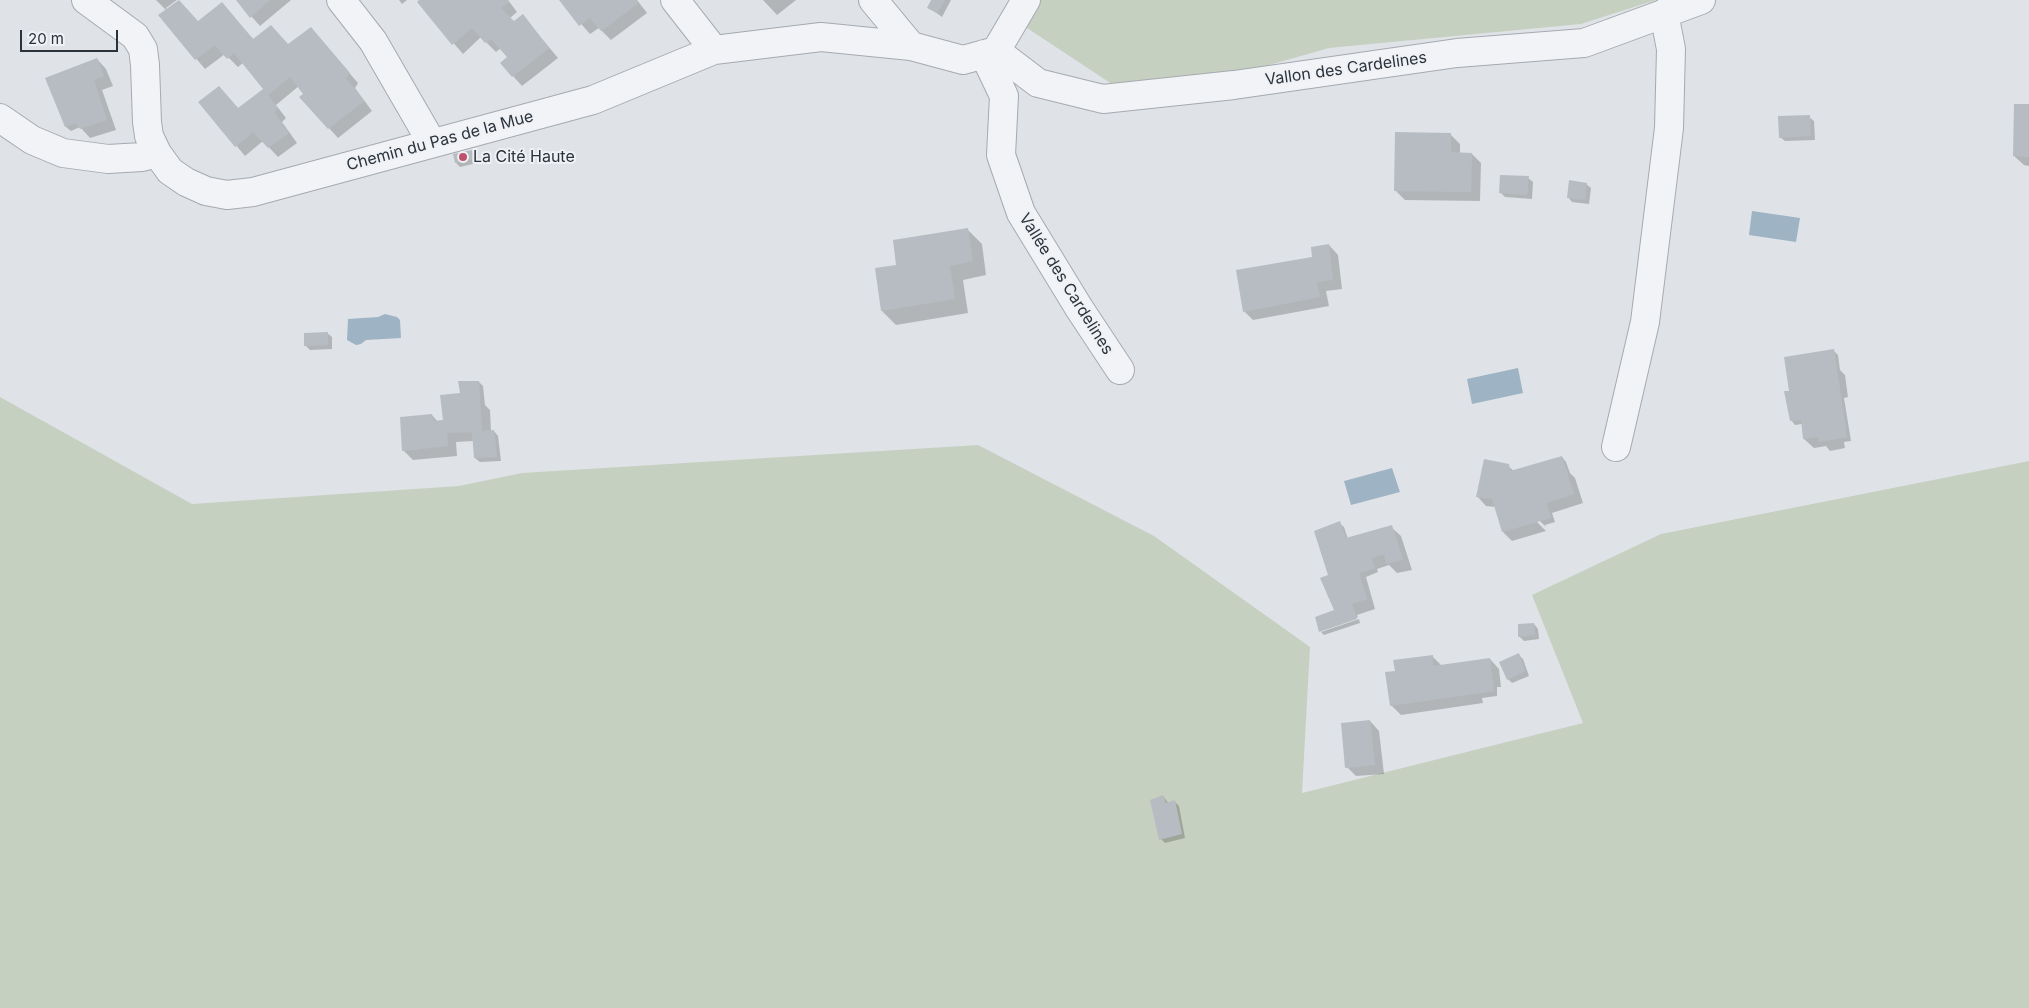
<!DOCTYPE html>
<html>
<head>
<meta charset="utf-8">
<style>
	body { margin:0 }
	#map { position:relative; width:2029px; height:1008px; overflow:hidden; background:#dfe3e7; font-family:Inter,sans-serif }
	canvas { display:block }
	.scale { position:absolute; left:20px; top:30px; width:98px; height:22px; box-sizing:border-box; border:2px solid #2a323c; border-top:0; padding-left:6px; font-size:15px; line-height:18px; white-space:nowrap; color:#2a323c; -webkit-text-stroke:4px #eff1f4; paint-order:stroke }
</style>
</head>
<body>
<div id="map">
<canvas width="2029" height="1008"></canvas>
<div class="scale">20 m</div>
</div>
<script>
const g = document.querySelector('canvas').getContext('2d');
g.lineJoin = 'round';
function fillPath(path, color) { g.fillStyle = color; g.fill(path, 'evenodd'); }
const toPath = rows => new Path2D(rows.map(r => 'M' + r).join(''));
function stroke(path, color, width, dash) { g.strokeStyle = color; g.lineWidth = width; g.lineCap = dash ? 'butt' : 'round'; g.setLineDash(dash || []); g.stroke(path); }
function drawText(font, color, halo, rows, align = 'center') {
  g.font = font + ' Inter,sans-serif'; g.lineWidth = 4; g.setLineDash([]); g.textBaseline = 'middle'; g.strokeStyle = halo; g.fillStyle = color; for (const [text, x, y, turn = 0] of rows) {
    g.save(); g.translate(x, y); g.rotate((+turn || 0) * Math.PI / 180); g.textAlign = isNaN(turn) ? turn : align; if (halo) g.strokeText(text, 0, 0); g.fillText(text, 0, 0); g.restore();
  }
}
const green = toPath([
	[1038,0,1656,0,1581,24,1329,48,1139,102,1021,24],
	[0,397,192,504,459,486,522,473,978,445,1154,536,1310,647,1302,793,1583,723,1532,595,1661,534,2029,461,2029,1008,0,1008]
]);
const water = toPath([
	[1752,211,1800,218,1796,242,1749,235],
	[385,314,397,317,400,320,401,338,366,340,361,344,356,345,347,340,348,319,378,317],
	[1518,368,1523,393,1472,404,1467,379],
	[1392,468,1400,492,1351,505,1344,481]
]);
const shadow = toPath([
	[156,0,177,0,166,8,167,10,198,22,222,4,254,40,288,46,311,29,358,83,355,88,372,111,338,138,329,128,299,86,276,105,286,118,282,122,297,143,278,157,263,141,245,156,200,102,219,87,239,109,265,90,244,62,238,67,225,54,205,69,160,16,167,11],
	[237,0,291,0,260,26],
	[399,0,407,0,402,4],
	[421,0,508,0,517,12,510,18,514,22,523,16,558,58,522,86,513,76,509,57,501,48,496,52,481,37,463,54,418,2],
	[560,0,637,0,647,13,611,40,599,28,590,34],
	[763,0,796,0,777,15],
	[932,0,951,0,942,17,928,7],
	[97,59,106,69,113,86,102,90,116,130,90,138,80,127,71,131,66,127,46,78],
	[2029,105,2029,166,2024,165,2014,156],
	[1809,117,1814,121,1815,140,1785,141,1780,137],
	[1450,134,1460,144,1460,153,1472,154,1481,163,1480,201,1405,200,1395,190],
	[471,152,476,156,477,163,460,167,456,163],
	[1528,178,1533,182,1532,199,1505,197,1500,192],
	[1586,184,1591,188,1589,204,1572,202,1568,197],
	[968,230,982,244,986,275,963,280,968,313,896,325,882,311,898,266],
	[1329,245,1338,255,1342,289,1326,291,1329,306,1253,320,1244,311],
	[327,333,332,337,332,349,310,350,305,345],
	[1833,350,1838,355,1840,370,1845,375,1848,397,1844,398,1851,441,1844,442,1845,448,1830,451,1826,446,1814,448,1804,439,1802,424,1795,425,1791,420,1791,392],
	[479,382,483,386,485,405,490,410,491,431,494,431,498,436,501,461,480,462,475,458,474,441,456,442,457,456,413,460,403,450,432,415,438,422,445,421,459,395],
	[1562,457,1566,462,1570,473,1575,478,1583,503,1552,513,1555,522,1545,525,1546,527,1535,516,1533,518,1546,531,1512,541,1503,532,1496,507,1486,506,1477,496,1508,466,1514,471],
	[1339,523,1344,527,1348,539,1391,527,1401,536,1412,570,1397,573,1389,565,1377,569,1378,572,1366,577,1375,609,1357,615,1358,617,1321,629,1321,632,1316,618,1336,611,1322,579,1330,576,1316,532],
	[1359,619,1360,623,1324,635,1321,632],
	[1534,624,1538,629,1539,639,1524,641,1519,636],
	[1518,654,1523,659,1529,676,1512,683,1508,679],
	[1432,656,1442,666,1490,659,1499,669,1501,687,1497,687,1497,696,1482,698,1483,703,1401,715,1391,705,1398,672],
	[1370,721,1379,731,1384,774,1356,776,1347,767],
	[1163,796,1169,804,1175,802,1179,806,1185,838,1165,843,1161,839]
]);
const building = toPath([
	[179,0,198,21,222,2,253,39,271,25,288,44,311,27,350,73,346,78,364,101,328,129,299,97,303,94,290,77,268,95,278,108,274,112,289,133,268,148,253,132,235,147,198,102,219,86,238,108,263,89,234,53,227,59,215,45,195,60,158,15],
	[236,0,270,0,250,18],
	[419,0,508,0,509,2,501,8,514,21,523,14,549,48,512,77,500,63,507,57,491,39,485,43,472,28,452,45,417,2],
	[559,0,636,0,639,3,601,31,590,18,579,26],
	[931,0,945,0,937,13,927,8],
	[97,58,104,76,94,80,107,120,80,129,76,123,65,127,45,78],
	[2014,104,2029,104,2029,157,2013,156],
	[1810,115,1811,136,1779,138,1778,116],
	[1395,132,1451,133,1451,152,1472,153,1471,192,1394,191],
	[472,150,474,159,455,163,453,154],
	[1500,175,1529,176,1527,195,1499,193],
	[1569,180,1587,183,1585,200,1567,198],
	[968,228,973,261,950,266,955,299,881,311,875,268,896,265,893,240],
	[1329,244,1333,280,1317,282,1320,297,1243,312,1236,270,1312,257,1311,247],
	[328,332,328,345,304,346,304,333],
	[1834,349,1847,437,1819,442,1818,437,1803,439,1801,420,1790,421,1784,391,1789,391,1784,357],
	[458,381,479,381,482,431,494,430,497,457,474,458,472,432,447,433,448,446,402,451,400,417,432,414,433,421,443,420,440,395,460,393],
	[1562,456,1574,494,1546,503,1551,518,1502,532,1492,499,1476,497,1484,459,1509,464,1510,471],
	[1340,521,1346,538,1392,525,1403,560,1386,564,1384,554,1371,558,1375,568,1359,573,1367,599,1352,604,1357,619,1319,632,1315,617,1334,610,1320,578,1328,575,1314,531],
	[1534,623,1535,635,1518,637,1518,624],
	[1519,653,1525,671,1507,680,1499,662],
	[1433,655,1433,666,1490,658,1494,691,1390,706,1385,672,1395,671,1393,660],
	[1370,720,1375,765,1345,768,1341,723],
	[1163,795,1166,803,1175,800,1182,834,1159,840,1150,800]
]);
const minor = toPath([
	[86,0,135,36,143,49,145,65,147,122,149,136,157,153,170,171,186,182,206,191,227,195,253,192,593,100,714,50,821,37,911,46,963,60,996,51,1026,0],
	[341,0,373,41,432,143],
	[675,0,714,50],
	[873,0,911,46],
	[996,51,1038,83,1103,99,1234,85,1457,53,1584,43,1701,0],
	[984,54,1004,96,1001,155,1021,213,1079,308,1120,370],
	[0,118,32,140,63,153,108,159,142,157,157,153],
	[1616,447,1645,322,1669,128,1671,49,1664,13]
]);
const markers = [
	[463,157,5,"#bd536a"]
];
const streetNames = [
	["Vallon des Cardelines",1346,69,-8],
	["Chemin du Pas de la Mue",440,141,-15],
	["Vallée des Cardelines",1066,284,58]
];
const poiNames = [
	["La Cité Haute",473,157]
];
fillPath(green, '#c6d0c1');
fillPath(water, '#9eb3c3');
fillPath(shadow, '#0003');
fillPath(building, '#b7bcc3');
stroke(minor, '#a5aab0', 30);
stroke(minor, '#f2f3f6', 28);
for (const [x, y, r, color] of markers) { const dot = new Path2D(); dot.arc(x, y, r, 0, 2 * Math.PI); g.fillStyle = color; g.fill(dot); stroke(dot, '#eff1f4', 2); }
drawText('16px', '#2a323c', '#eff1f4', streetNames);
drawText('16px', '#2a323c', '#eff1f4', poiNames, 'left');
</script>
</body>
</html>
